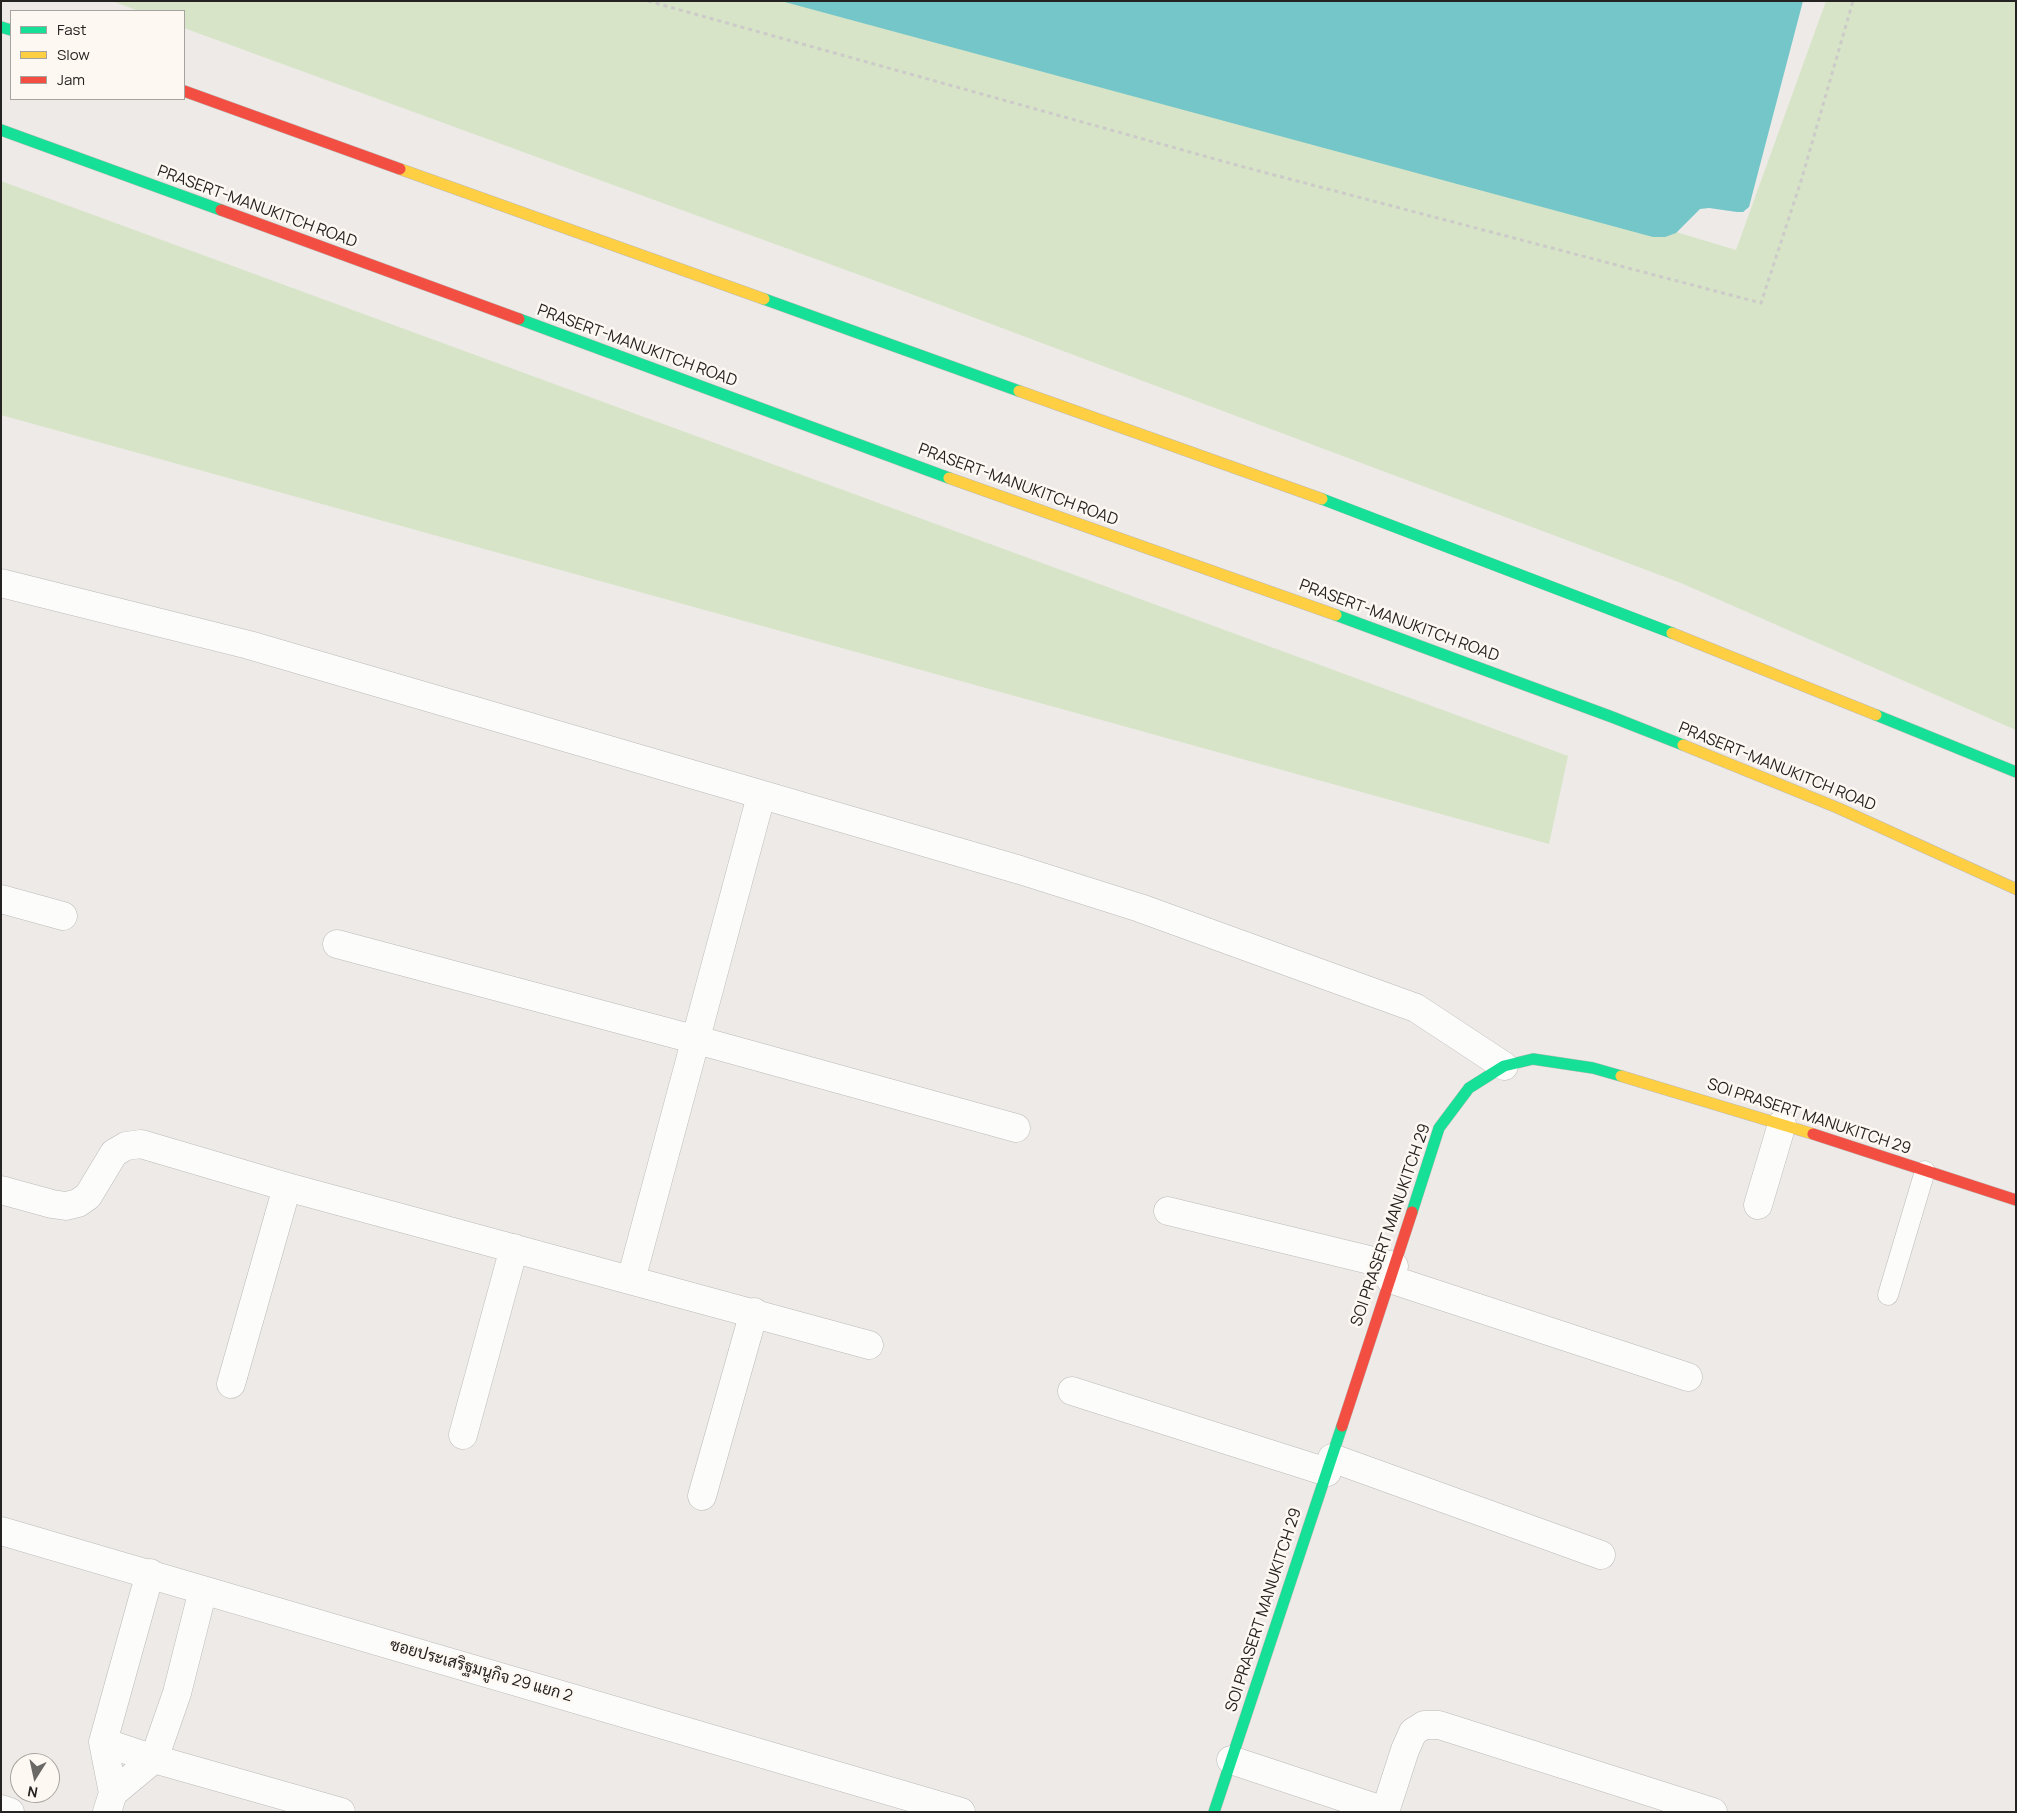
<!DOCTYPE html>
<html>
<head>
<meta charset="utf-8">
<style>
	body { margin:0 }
	#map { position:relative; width:2017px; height:1813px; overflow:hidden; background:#edeae7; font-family:Manrope,sans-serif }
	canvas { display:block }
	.frame { position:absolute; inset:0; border:2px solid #252321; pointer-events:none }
	.legend { position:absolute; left:10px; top:10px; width:175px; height:90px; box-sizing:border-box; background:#fef8f2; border:1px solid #a7a39e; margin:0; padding:6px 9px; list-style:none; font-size:15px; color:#252321 }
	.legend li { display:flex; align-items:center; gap:10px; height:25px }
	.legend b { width:25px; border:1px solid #a7a39e }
	.north { position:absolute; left:10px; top:1753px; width:50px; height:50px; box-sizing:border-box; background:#fef8f2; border:1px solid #a7a39e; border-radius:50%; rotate:190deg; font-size:14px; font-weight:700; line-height:20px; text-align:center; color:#252321 }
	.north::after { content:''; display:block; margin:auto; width:18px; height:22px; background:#6b6966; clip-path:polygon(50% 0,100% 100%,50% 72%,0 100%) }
</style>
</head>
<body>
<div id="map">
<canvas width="2017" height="1813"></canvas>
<div class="frame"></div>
<ul class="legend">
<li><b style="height:6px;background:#16e098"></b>Fast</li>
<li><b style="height:6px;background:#ffcf43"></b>Slow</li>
<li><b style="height:6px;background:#f24e42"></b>Jam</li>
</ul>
<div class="north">N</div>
</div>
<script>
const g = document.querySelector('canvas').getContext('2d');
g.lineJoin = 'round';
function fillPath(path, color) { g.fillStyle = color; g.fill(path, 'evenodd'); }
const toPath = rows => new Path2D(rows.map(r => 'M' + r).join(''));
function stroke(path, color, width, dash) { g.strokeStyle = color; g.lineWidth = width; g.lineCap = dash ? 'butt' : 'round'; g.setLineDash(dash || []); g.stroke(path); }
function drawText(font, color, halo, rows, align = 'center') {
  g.font = font + ' Manrope,Sarabun,sans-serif'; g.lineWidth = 5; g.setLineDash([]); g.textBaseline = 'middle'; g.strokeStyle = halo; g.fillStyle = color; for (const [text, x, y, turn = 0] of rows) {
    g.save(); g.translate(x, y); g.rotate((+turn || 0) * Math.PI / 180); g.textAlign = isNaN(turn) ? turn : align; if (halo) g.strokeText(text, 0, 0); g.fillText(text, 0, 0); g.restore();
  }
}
const green = toPath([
	[112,1,907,1,1736,250,1826,1,2016,1,2016,730,1681,583,906,292,184,28,184,11,139,11],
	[1,181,1568,756,1549,844,1,415]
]);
const water = toPath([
	[781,1,1803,1,1749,207,1743,212,1737,212,1709,208,1700,209,1676,233,1665,237,1653,237]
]);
const path = toPath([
	[648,1,1240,166,1761,303,1801,181,1853,1]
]);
const lane = toPath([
	[1888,1295,1925,1171]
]);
const street = toPath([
	[1,583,249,645,1020,870,1140,908,1416,1008,1504,1066],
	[1,899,63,916],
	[337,944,697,1040,1016,1128],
	[1,1190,52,1204,66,1206,78,1203,88,1196,114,1153,126,1146,141,1144,287,1187,869,1345],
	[1758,1205,1782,1124],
	[1168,1211,1394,1266],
	[1390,1279,1688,1377],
	[631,1280,761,796],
	[231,1384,287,1187],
	[1072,1391,1327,1472],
	[463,1435,514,1248],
	[1332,1458,1601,1555],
	[702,1496,754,1312],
	[1,1531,961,1812],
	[103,1742,154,1759,341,1812],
	[1231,1760,1385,1811],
	[113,1793,154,1759,177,1693,203,1590],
	[1,1809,10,1812],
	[107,1812,113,1793,103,1742,150,1573],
	[1385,1812,1405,1750,1413,1732,1424,1725,1439,1725,1713,1812]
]);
const fast = toPath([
	[1,27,11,30],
	[1,130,221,210],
	[764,299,1019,391],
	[519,319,949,478],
	[1322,499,1672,633],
	[1336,615,1612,717,1683,745],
	[1876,715,2016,772],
	[1412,1212,1439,1128,1469,1088,1504,1066,1533,1059,1593,1068,1621,1076],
	[1214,1812,1342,1426]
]);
const slow = toPath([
	[400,169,764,299],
	[1019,391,1322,499],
	[949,478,1336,615],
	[1672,633,1876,715],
	[1683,745,1838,808,2016,889],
	[1621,1076,1813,1134]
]);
const jam = toPath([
	[184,91,400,169],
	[221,210,519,319],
	[1813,1134,2016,1200],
	[1342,1426,1412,1212]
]);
const streetNames = [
	["PRASERT-MANUKITCH ROAD",257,207,20],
	["PRASERT-MANUKITCH ROAD",637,346,20],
	["PRASERT-MANUKITCH ROAD",1018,485,20],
	["PRASERT-MANUKITCH ROAD",1399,621,20],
	["PRASERT-MANUKITCH ROAD",1777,767,22],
	["SOI PRASERT MANUKITCH 29",1809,1117,18],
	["SOI PRASERT MANUKITCH 29",1391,1225,-71],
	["SOI PRASERT MANUKITCH 29",1264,1610,-72],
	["ซอยประเสริฐมนูกิจ 29 แยก 2",481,1671,16]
];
fillPath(green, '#d7e4c7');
fillPath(water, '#75c6c9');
stroke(lane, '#bcbab8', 21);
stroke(street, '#bcbab8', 29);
stroke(fast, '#bcbab8', 12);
stroke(slow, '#bcbab8', 12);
stroke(jam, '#bcbab8', 12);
stroke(path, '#cccbca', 3, [4, 4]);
stroke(lane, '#fcfcfb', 20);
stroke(street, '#fcfcfb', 28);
stroke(fast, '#16e098', 11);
stroke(slow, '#ffcf43', 11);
stroke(jam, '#f24e42', 11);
drawText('16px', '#252321', '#fef8f2', streetNames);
</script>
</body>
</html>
